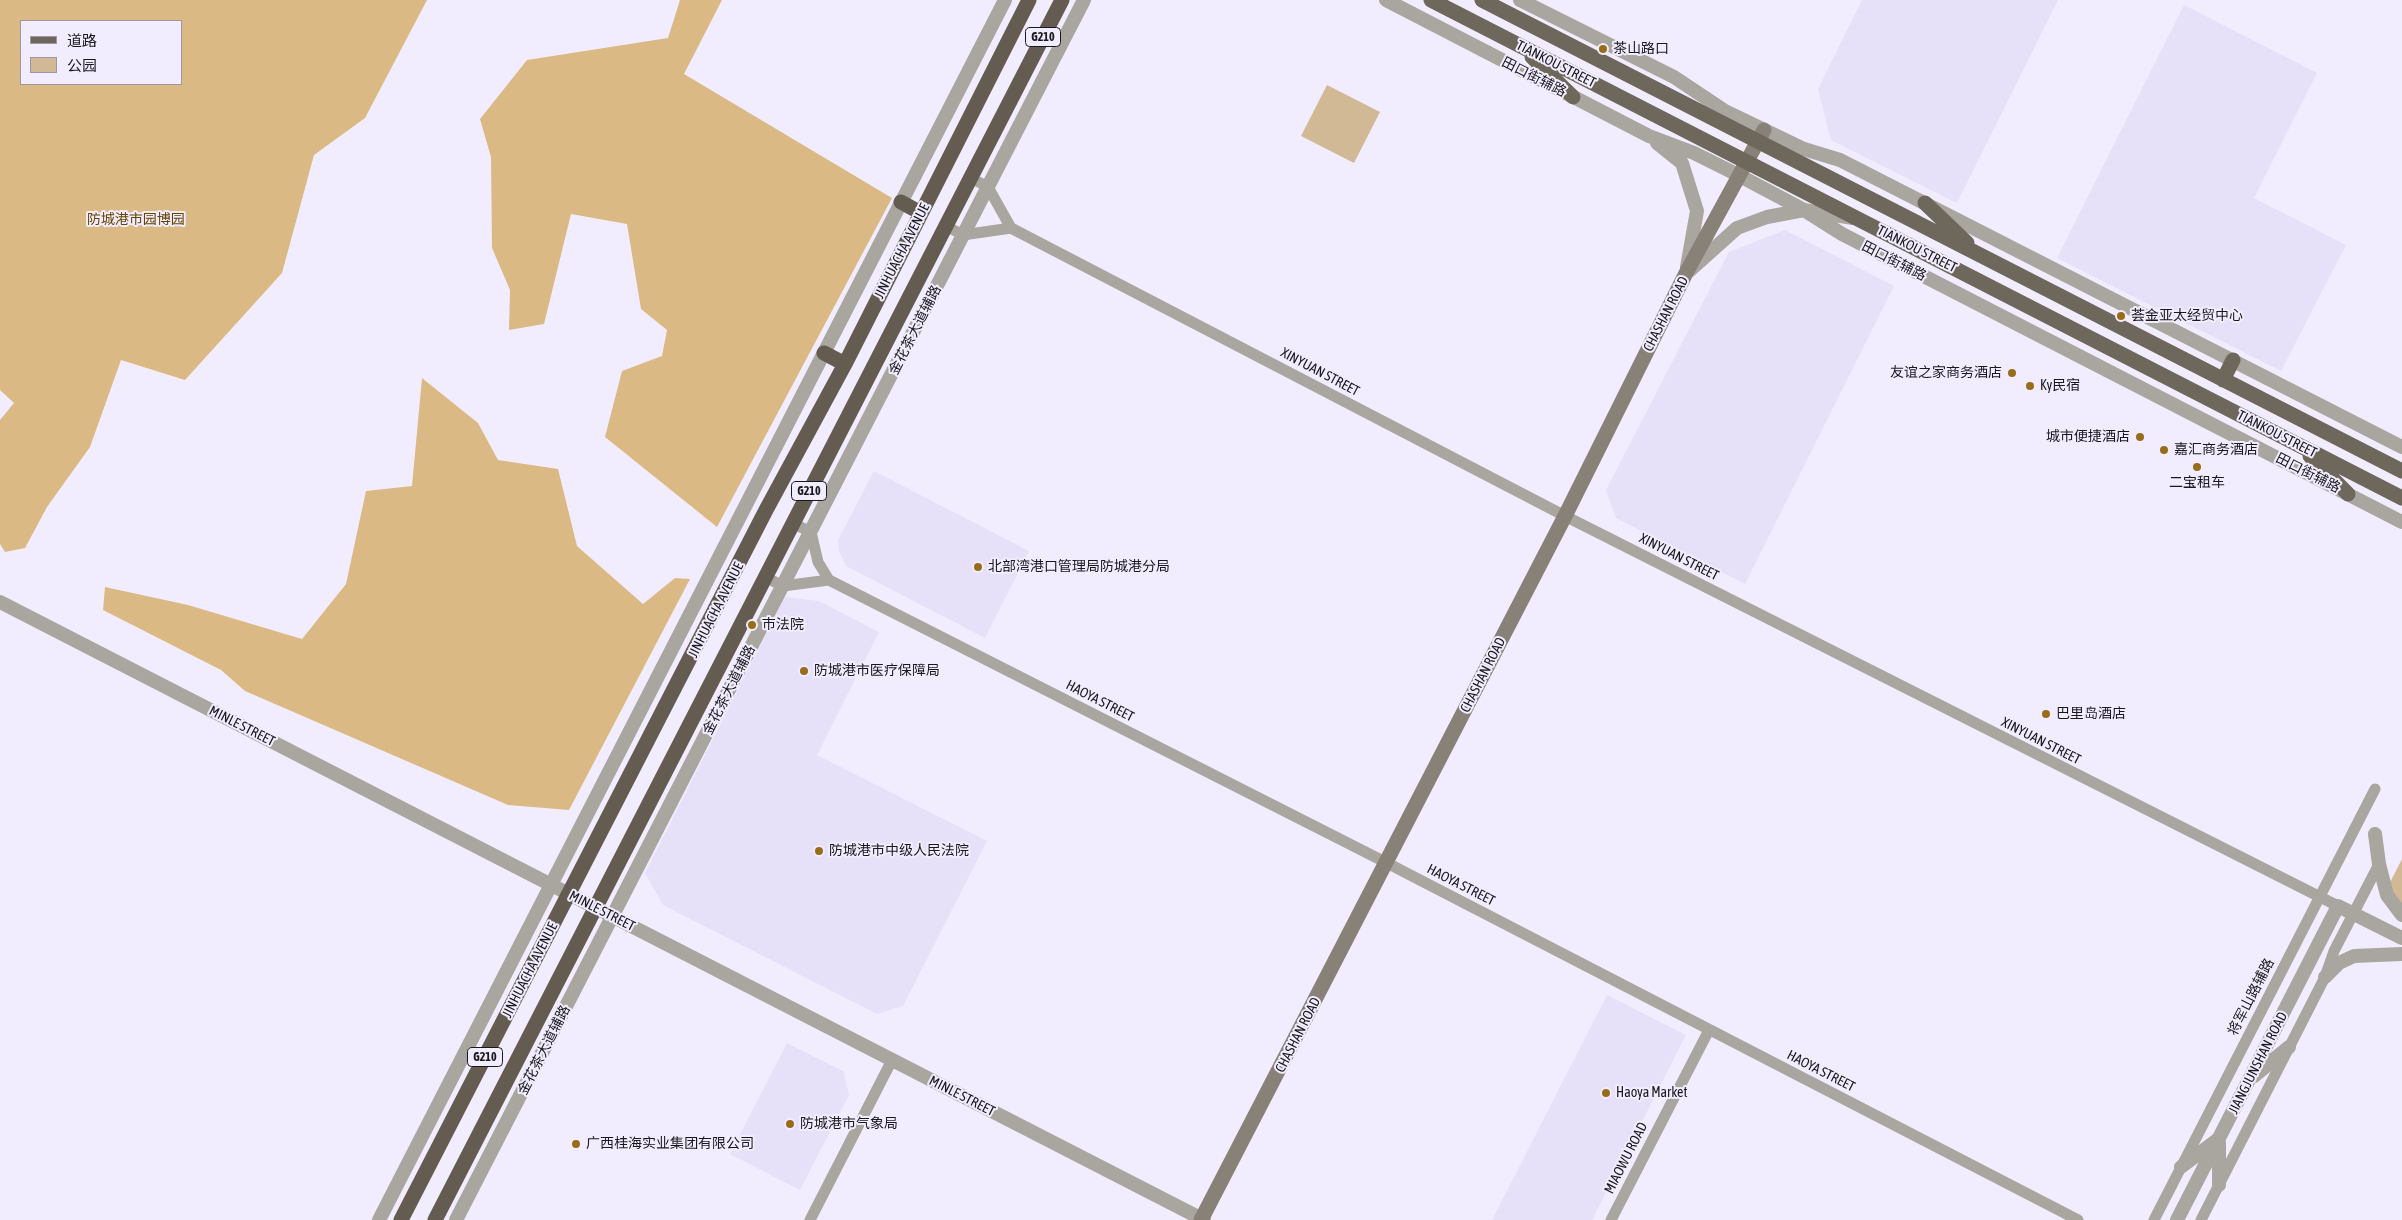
<!DOCTYPE html>
<html>
<head>
<meta charset="utf-8">
<style>
	body { margin:0 }
	#map { position:relative; width:2402px; height:1220px; overflow:hidden; background:#f2edfe; font-family:"Asap Condensed","Noto Sans SC",sans-serif }
	canvas { display:block }
	.legend { position:absolute; left:20px; top:20px; width:162px; height:65px; box-sizing:border-box; background:#f2edfe; border:1px solid #9b98a4; margin:0; padding:6px 9px; list-style:none; font-size:15px; color:#19181d }
	.legend li { display:flex; align-items:center; gap:10px; height:25px }
	.legend b { width:25px; border:1px solid #9b98a4 }
</style>
</head>
<body>
<div id="map">
<canvas width="2402" height="1220"></canvas>
<ul class="legend">
<li><b style="height:6px;background:#6e675c"></b>道路</li>
<li><b style="height:14px;background:#d1b996"></b>公园</li>
</ul>
</div>
<script>
const g = document.querySelector('canvas').getContext('2d');
g.lineJoin = 'round';
function fillPath(path, color) { g.fillStyle = color; g.fill(path, 'evenodd'); }
const toPath = rows => new Path2D(rows.map(r => 'M' + r).join(''));
function stroke(path, color, width, dash) { g.strokeStyle = color; g.lineWidth = width; g.lineCap = dash ? 'butt' : 'round'; g.setLineDash(dash || []); g.stroke(path); }
function drawText(font, color, halo, rows, align = 'center') {
  g.font = font + ' "Asap Condensed","Noto Sans SC",sans-serif'; g.lineWidth = 4; g.setLineDash([]); g.textBaseline = 'middle'; g.strokeStyle = halo; g.fillStyle = color; for (const [text, x, y, turn = 0] of rows) {
    g.save(); g.translate(x, y); g.rotate((+turn || 0) * Math.PI / 180); g.textAlign = isNaN(turn) ? turn : align; if (halo) g.strokeText(text, 0, 0); g.fillText(text, 0, 0); g.restore();
  }
}
const built = toPath([
	[1862,0,2058,0,1957,203,1831,140,1818,89],
	[2184,5,2317,73,2254,198,2346,245,2281,371,2057,258],
	[1785,230,1894,286,1745,584,1616,518,1606,490,1729,252],
	[874,471,1029,551,985,638,846,566,839,551,838,540],
	[785,597,819,601,879,632,817,755,987,841,903,1006,877,1014,663,905,645,873],
	[1607,995,1686,1035,1592,1220,1492,1220],
	[787,1043,843,1071,849,1095,800,1190,730,1154]
]);
const green = toPath([
	[1327,85,1380,112,1354,163,1301,136],
	[2402,859,2402,906,2383,896]
]);
const forest = toPath([
	[0,0,427,0,365,118,314,155,282,273,185,380,121,360,90,447,47,507,25,548,5,552,0,544,0,420,14,403,0,390],
	[21,21,181,21,181,84,21,84],
	[680,0,722,0,684,74,892,198,717,527,605,437,622,371,662,356,667,330,641,309,627,224,571,214,544,324,509,330,510,290,492,248,491,157,480,119,527,60,668,38],
	[422,378,478,423,498,460,558,469,577,546,643,604,675,578,690,579,569,810,508,805,245,691,221,670,103,610,105,587,188,605,302,639,346,584,366,491,412,486]
]);
const minor = toPath([
	[946,226,963,235,1011,228,988,187,971,178],
	[1011,228,1565,516,2338,906],
	[765,577,783,586,829,580,818,562,811,532,792,523],
	[829,580,1387,863,2078,1220],
	[810,1220,892,1060],
	[1611,1220,1709,1030],
	[2154,1220,2375,789],
	[2201,1220,2325,977,2334,951,2379,864]
]);
const tertiary = toPath([
	[1386,0,1649,136,1694,153,1740,176,1804,210,1842,234,2402,522],
	[1520,0,1674,77,1725,111,1804,149,1840,160,2402,447],
	[1657,143,1682,163,1697,211,1687,267],
	[1689,271,1737,228,1767,217,1804,210,1853,218],
	[0,602,1204,1220],
	[2375,834,2379,864,2387,895,2402,915],
	[2325,977,2339,963,2354,956,2402,954],
	[2254,1076,2289,1047],
	[2181,1167,2217,1140],
	[2219,1185,2219,1142],
	[379,1220,1005,0],
	[456,1220,1084,0],
	[2177,1220,2338,906,2402,938]
]);
const secondary = toPath([
	[1201,1220,1565,516,1686,273,1764,130]
]);
const primary = toPath([
	[1431,0,2402,498],
	[1482,0,2402,471],
	[1532,57,1573,97],
	[1925,203,1967,243],
	[2223,380,2233,360],
	[2310,456,2348,494]
]);
const trunk = toPath([
	[901,202,921,213],
	[824,353,845,364],
	[401,1220,766,510,845,364,1029,0],
	[435,1220,1062,0]
]);
const markers = [
	[1603,49,5,"#986d1a"],
	[2121,316,5,"#986d1a"],
	[2012,373,5,"#986d1a"],
	[2030,386,5,"#986d1a"],
	[2140,437,5,"#986d1a"],
	[2164,450,5,"#986d1a"],
	[2197,467,5,"#986d1a"],
	[978,567,5,"#986d1a"],
	[752,625,5,"#986d1a"],
	[804,671,5,"#986d1a"],
	[2046,714,5,"#986d1a"],
	[819,851,5,"#986d1a"],
	[1606,1093,5,"#986d1a"],
	[790,1124,5,"#986d1a"],
	[576,1144,5,"#986d1a"]
];
const shields = [
	[1043,37,35],
	[809,491,35],
	[485,1057,35]
];
const shieldNames = [
	["G210",1043,37],
	["G210",809,491],
	["G210",485,1057]
];
const poiNames = [
	["茶山路口",1613,49],
	["荟金亚太经贸中心",2131,316],
	["友谊之家商务酒店",2002,373,"right"],
	["Ky民宿",2040,386],
	["城市便捷酒店",2130,437,"right"],
	["嘉汇商务酒店",2174,450],
	["二宝租车",2197,483,"center"],
	["北部湾港口管理局防城港分局",988,567],
	["巿法院",762,625],
	["防城港市医疗保障局",814,671],
	["巴里岛酒店",2056,714],
	["防城港市中级人民法院",829,851],
	["Haoya Market",1616,1093],
	["防城港市气象局",800,1124],
	["广西桂海实业集团有限公司",586,1144]
];
const streetNames = [
	["TIANKOU STREET",1556,64,27],
	["田口街辅路",1534,77,27],
	["TIANKOU STREET",1917,249,27],
	["JINHUACHA AVENUE",902,251,-63],
	["田口街辅路",1894,261,27],
	["CHASHAN ROAD",1666,314,-63],
	["金花茶大道辅路",915,330,-63],
	["XINYUAN STREET",1320,372,28],
	["TIANKOU STREET",2277,434,27],
	["田口街辅路",2308,473,27],
	["XINYUAN STREET",1679,557,27],
	["JINHUACHA AVENUE",716,610,-63],
	["CHASHAN ROAD",1483,675,-63],
	["金花茶大道辅路",729,690,-63],
	["HAOYA STREET",1100,701,27],
	["MINLE STREET",242,726,27],
	["XINYUAN STREET",2041,741,27],
	["HAOYA STREET",1461,885,27],
	["MINLE STREET",602,911,27],
	["JINHUACHA AVENUE",530,970,-63],
	["将军山路辅路",2251,997,-63],
	["CHASHAN ROAD",1298,1035,-63],
	["金花茶大道辅路",544,1050,-63],
	["JIANGJUNSHAN ROAD",2258,1063,-63],
	["HAOYA STREET",1821,1071,27],
	["MINLE STREET",962,1096,27],
	["MIAOWU ROAD",1626,1158,-63]
];
const parkNames = [
	["防城港市园博园",136,220]
];
fillPath(built, '#e6e0f8');
fillPath(green, '#d1b996');
fillPath(forest, '#dbb985');
stroke(minor, '#a9a59f', 11);
stroke(tertiary, '#a9a59f', 14);
stroke(secondary, '#878178', 15);
stroke(primary, '#6e675c', 15);
stroke(trunk, '#645c50', 15);
for (const [x, y, r, color] of markers) { const dot = new Path2D(); dot.arc(x, y, r, 0, 2 * Math.PI); g.fillStyle = color; g.fill(dot); stroke(dot, '#f2edfe', 2); }
for (const [x, y, w] of shields) { const box = new Path2D(); box.roundRect(x - w / 2, y - 9.5, w, 19, 4); g.fillStyle = '#f2edfe'; g.fill(box); stroke(box, '#19181d', 1); }
drawText('bold 12px', '#19181d', null, shieldNames);
drawText('14px', '#19181d', '#f2edfe', poiNames, 'left');
drawText('14px', '#19181d', '#f2edfe', streetNames);
drawText('14px', '#654400', '#f2edfe', parkNames);
</script>
</body>
</html>
